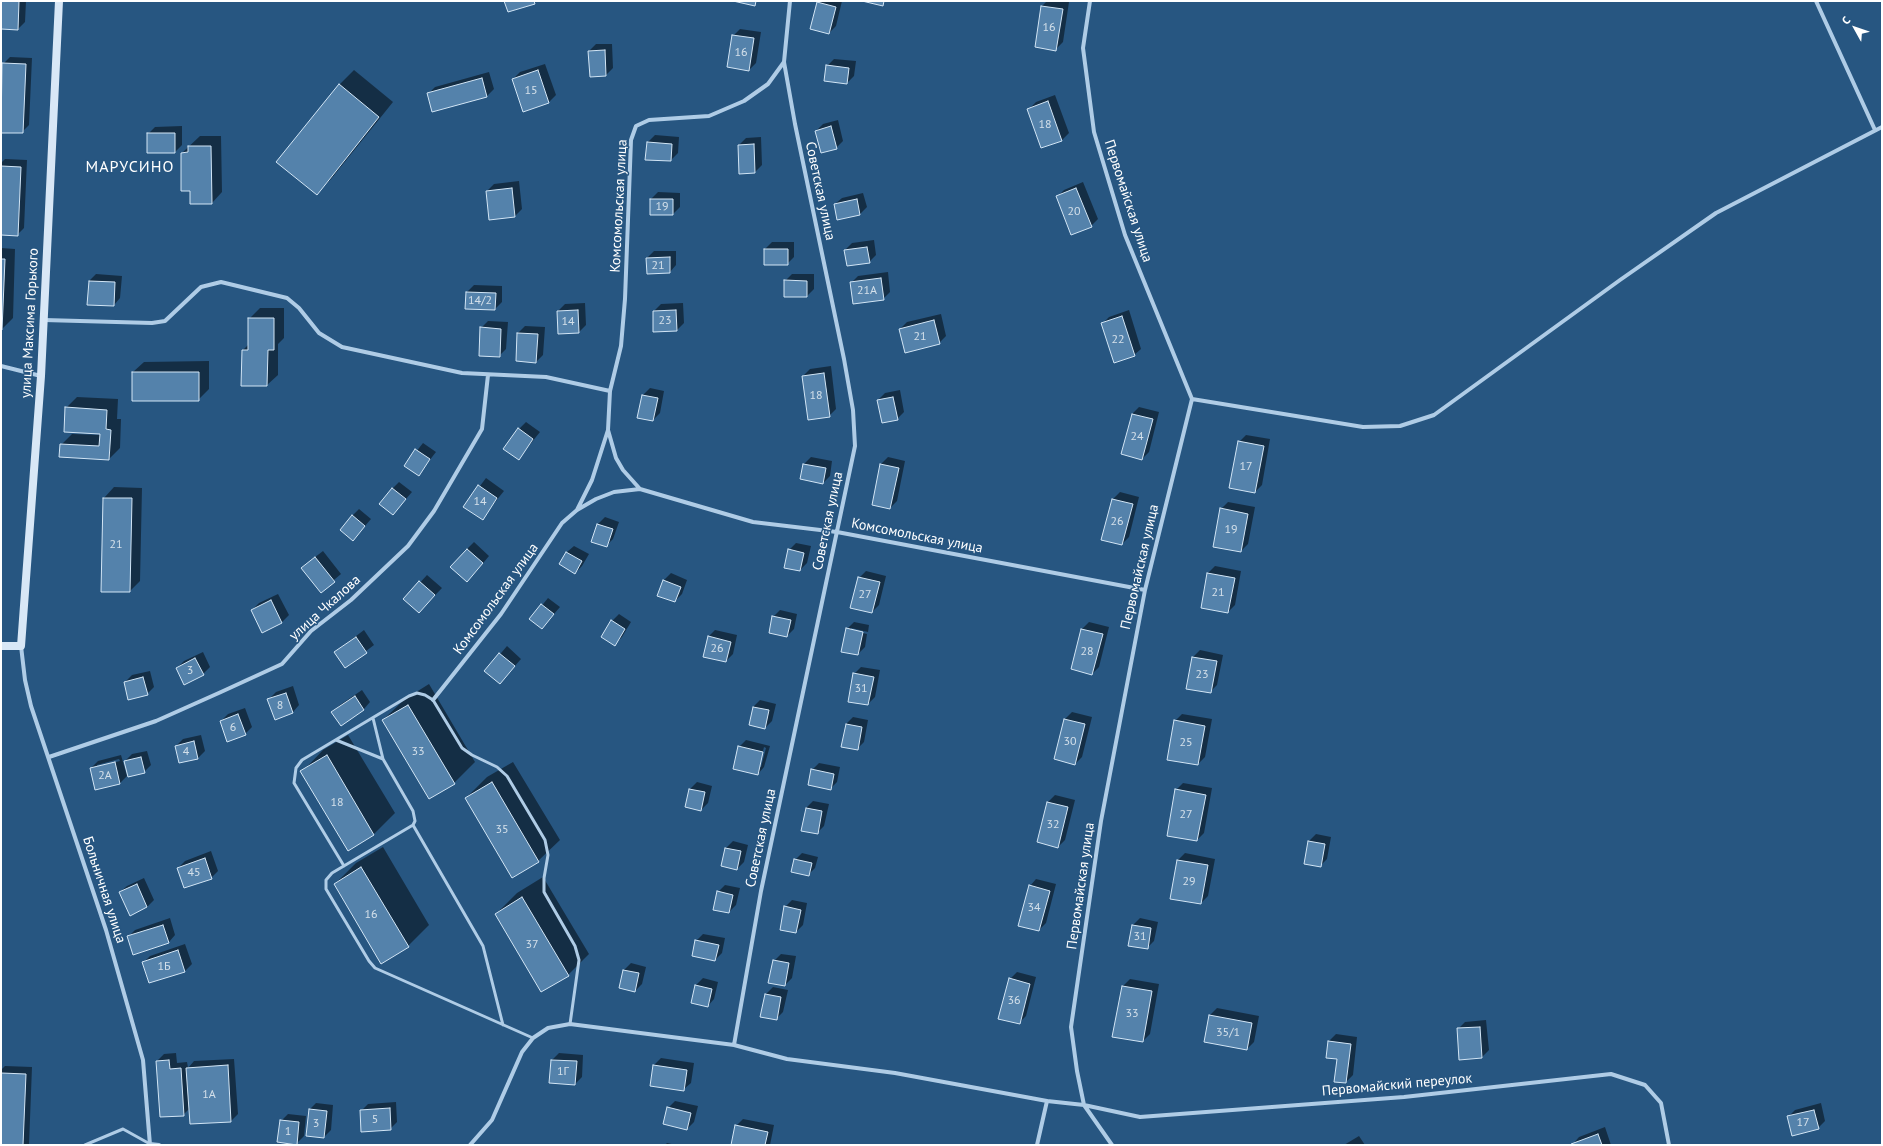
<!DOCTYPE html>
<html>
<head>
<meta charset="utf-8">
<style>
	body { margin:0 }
	#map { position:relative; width:1883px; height:1146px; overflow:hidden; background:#275681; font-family:"PT Sans",sans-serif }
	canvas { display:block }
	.frame { position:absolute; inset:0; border:2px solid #fff; pointer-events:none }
	.north { position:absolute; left:1835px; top:8px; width:40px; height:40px; -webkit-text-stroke:3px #275681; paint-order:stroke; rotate:310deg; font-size:11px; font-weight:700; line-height:16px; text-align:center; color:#fff }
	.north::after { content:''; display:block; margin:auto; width:14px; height:18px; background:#fff; clip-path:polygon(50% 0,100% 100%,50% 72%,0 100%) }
</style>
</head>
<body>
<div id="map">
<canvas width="1883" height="1146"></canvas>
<div class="frame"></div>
<div class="north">С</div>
</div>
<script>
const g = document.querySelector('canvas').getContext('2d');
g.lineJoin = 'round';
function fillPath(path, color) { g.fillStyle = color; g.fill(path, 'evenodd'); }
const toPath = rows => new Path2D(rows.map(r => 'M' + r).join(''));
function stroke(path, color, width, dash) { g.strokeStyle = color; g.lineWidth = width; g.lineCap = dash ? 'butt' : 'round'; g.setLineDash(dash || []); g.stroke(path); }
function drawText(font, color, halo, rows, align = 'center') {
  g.font = font + ' "PT Sans",sans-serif'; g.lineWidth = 3; g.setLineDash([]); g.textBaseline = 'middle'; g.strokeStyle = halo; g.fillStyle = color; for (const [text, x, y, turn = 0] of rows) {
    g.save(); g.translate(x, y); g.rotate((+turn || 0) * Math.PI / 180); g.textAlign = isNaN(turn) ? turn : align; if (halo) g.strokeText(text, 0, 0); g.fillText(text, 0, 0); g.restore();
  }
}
const shadow = toPath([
	[1,1,26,1,25,22,18,29,1,28],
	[819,1,842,1,836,26,829,33,818,3],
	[1047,1,1069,2,1063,42,1056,49,1036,46,1042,6],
	[740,29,761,32,756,63,749,70,733,36],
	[596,44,612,44,613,68,606,75,591,76,589,51],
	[10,57,32,58,29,125,22,132,1,132,3,64],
	[834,59,856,61,854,76,847,83,827,66],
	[545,64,556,95,549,102,524,111,513,79,520,72],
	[354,70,393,102,331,179,317,193,339,85],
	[489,72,494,89,487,96,433,111,428,94,435,87],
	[1055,95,1069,133,1062,140,1042,147,1029,109,1036,102],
	[838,120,843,141,836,148,816,131,823,124],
	[182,126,182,145,175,152,148,134,155,127],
	[655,135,679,137,678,153,671,160,648,142],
	[200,136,221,136,222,192,212,203,191,190,182,190,182,153],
	[761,137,762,165,755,172,739,145,746,138],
	[5,159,27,160,24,228,17,235,1,234,1,163],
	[519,181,522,209,515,216,487,191,494,184],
	[1083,182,1098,219,1091,226,1057,197,1064,190],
	[658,192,680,193,680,207,673,214,651,199],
	[863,193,867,207,860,214,835,204,842,198],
	[874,240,876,255,869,262,845,250,852,243],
	[772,242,794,242,794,257,787,264,765,249],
	[1,248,15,249,13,318,2,329],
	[654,251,676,251,676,265,670,272,647,258],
	[888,272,890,292,883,299,851,283,858,276],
	[96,274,122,276,120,298,114,305,89,281],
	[792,274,814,274,814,289,807,296,785,281],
	[474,285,502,286,502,302,495,309,467,292],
	[585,303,586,325,579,332,558,311,565,304],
	[683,303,684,323,677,330,654,311,661,304],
	[260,308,284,308,284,338,278,344,278,375,267,385,243,350,249,344,249,319],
	[1129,310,1141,349,1134,355,1102,324,1109,317],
	[941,314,946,336,939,343,900,329,907,322],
	[488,321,508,322,506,349,499,356,481,328],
	[525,326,545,327,543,355,536,362,517,360,518,333],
	[209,361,209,389,198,400,133,372,144,362],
	[831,366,836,409,829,416,803,376,810,369],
	[650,388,664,391,660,413,653,420,639,417,643,395],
	[900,390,904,412,897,419,878,400,885,393],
	[77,397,118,399,117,419,121,419,120,448,109,459,61,445,72,434,101,435,101,433,66,408],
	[1139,407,1159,412,1149,452,1142,459,1122,454,1132,414],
	[526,422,540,432,519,458,519,429],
	[1246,435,1270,439,1262,485,1255,492,1239,442],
	[423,443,436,452,418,475,405,466],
	[811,457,832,461,830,476,823,483,801,479,804,464],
	[888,457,905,461,897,501,890,508,881,464],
	[486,478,504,491,482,518,465,506],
	[399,482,412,492,393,514,392,489],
	[114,487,142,488,140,581,130,591,104,498],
	[1120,492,1139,497,1129,537,1122,544,1113,499],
	[1228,502,1255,507,1248,544,1241,551,1221,509],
	[359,509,371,519,359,533,352,516],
	[605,517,619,522,613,539,606,546,598,524],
	[474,542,489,556,474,574,467,549],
	[796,543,811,546,807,563,800,570,789,550],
	[574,546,589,554,582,566,575,573,567,552],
	[323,551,341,574,321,591,310,561],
	[1215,566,1241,571,1235,605,1228,612,1208,573],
	[866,571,886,576,879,605,872,612,859,578],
	[671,573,687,580,682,594,675,601,659,595,664,580],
	[427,575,442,588,419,612,405,599],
	[278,594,289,615,282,622,263,632,252,610,259,603],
	[548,598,560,607,542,628,531,619],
	[780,610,797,614,794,629,787,636,773,617],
	[619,614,631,622,622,637,615,644,612,621],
	[854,622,869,625,868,632,851,628,851,630,867,634,865,647,858,654,847,629],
	[1089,622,1109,627,1099,667,1092,674,1072,669,1082,629],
	[364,630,374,645,345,667,335,652],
	[715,630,737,635,733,654,726,661,708,637],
	[507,646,521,659,500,683,486,671],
	[1200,650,1223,655,1217,685,1210,692,1193,657],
	[203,652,210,667,203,674,177,668,184,661],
	[861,667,880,670,875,697,868,704,854,674],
	[150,671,154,687,147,694,125,682,132,675],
	[429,684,475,762,454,783,383,720,405,699],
	[293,686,299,705,293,712,269,699,276,692],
	[362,690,370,702,364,709,333,712,340,705],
	[760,700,776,704,772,721,765,728,753,707],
	[245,708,252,727,245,734,221,721,228,714],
	[1072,712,1092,717,1082,757,1075,764,1055,759,1065,719],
	[1182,714,1212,719,1205,757,1198,764,1175,721],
	[853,717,868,720,864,742,857,749,846,724],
	[201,735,205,751,198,758,176,746,183,739],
	[348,735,395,813,374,834,302,772,323,750],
	[746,740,770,746,764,767,758,774,739,747],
	[764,747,766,748,761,767,759,767],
	[147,751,151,765,144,772,125,761,132,754],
	[121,755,127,776,120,783,91,768,98,761],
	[119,759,120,761,97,767,97,765],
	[513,762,560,840,538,861,513,877,466,798,487,777],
	[819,763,840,767,837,782,830,789,812,770],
	[697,782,712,786,708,803,701,810,690,789],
	[1183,783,1212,788,1204,833,1197,840,1176,790],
	[1055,795,1075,800,1065,840,1058,847,1038,842,1048,802],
	[813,801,829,804,824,826,817,833,806,808],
	[1316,834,1331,837,1327,859,1320,866,1305,863,1309,841],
	[733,841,748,845,744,862,737,869,726,848],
	[383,847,429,925,408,946,335,884,356,863],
	[211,851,218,871,211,878,178,868,185,861],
	[802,853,818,857,815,868,808,875,795,860],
	[1185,853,1215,859,1208,896,1201,903,1178,860],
	[543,877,589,954,568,975,496,914,517,893],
	[144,878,154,900,147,907,120,892,127,886],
	[1036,879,1056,884,1046,923,1039,930,1030,886],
	[725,885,740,888,736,905,729,912,718,892],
	[792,900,807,903,803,925,796,932,785,907],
	[170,918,175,935,169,942,128,937,135,930],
	[1140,918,1158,922,1154,941,1147,948,1133,925],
	[703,934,725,938,722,953,715,960,696,941],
	[185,944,192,964,185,971,150,982,143,963,150,956],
	[781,954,796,956,792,978,785,985,774,961],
	[631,963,646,967,642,984,635,991,624,970],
	[1,964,2,1004,1,1005],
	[1017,972,1036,977,1026,1016,1019,1023,1010,979],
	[703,978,718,982,714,999,708,1006,692,1003,696,985],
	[1130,979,1159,984,1150,1034,1143,1041,1123,986],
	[773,987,788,990,783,1012,776,1019,761,1016,766,994],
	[1217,1008,1259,1016,1254,1042,1247,1049,1210,1015],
	[1486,1020,1489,1050,1482,1057,1458,1029,1465,1022],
	[1336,1034,1357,1037,1353,1075,1346,1082,1338,1058,1329,1041],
	[176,1053,177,1063,187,1062,188,1068,194,1061,234,1059,238,1114,231,1121,191,1123,190,1108,183,1115,157,1061,164,1054],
	[559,1053,583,1055,582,1077,575,1084,550,1082,552,1060],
	[661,1058,694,1063,691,1083,684,1089,654,1065],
	[5,1066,32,1067,29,1145,1,1145,1,1070],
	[675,1101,698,1106,694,1122,687,1129,668,1108],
	[396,1102,397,1122,390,1129,361,1111,368,1104],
	[316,1103,333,1105,331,1130,324,1137,309,1110],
	[1821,1103,1825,1121,1818,1128,1788,1117,1795,1110],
	[288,1114,306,1116,304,1136,297,1143,281,1121],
	[743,1119,774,1125,770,1145,732,1145,736,1126],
	[1605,1127,1611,1145,1572,1145,1579,1137],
	[1359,1136,1365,1145,1344,1145],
	[667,1143,676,1145,665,1145]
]);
const building = toPath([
	[1,1,19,1,18,30,1,29,1,1],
	[504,1,534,1,535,4,508,12,504,1],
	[733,1,756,1,755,6,733,1],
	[862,1,884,1,883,6,862,1],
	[817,2,836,7,829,34,810,29,817,2],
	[1041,6,1063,9,1056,51,1035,47,1041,6],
	[732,35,754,38,749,71,727,67,732,35],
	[605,50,606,76,590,77,588,51,605,50],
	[2,63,26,64,23,133,1,133,2,63],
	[826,65,849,68,847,84,824,81,826,65],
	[538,70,549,103,523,112,512,79,538,70],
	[482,78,487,97,432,112,427,93,482,78],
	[339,84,379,117,317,195,276,162,339,84],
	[1048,101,1062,141,1041,148,1027,109,1048,101],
	[831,126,837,149,821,153,815,131,831,126],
	[147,133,175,133,175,153,147,153,147,133],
	[647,142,672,144,671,161,645,160,647,142],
	[754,144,755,173,739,174,738,145,754,144],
	[188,146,211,146,212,204,190,204,190,191,181,191,181,153,188,152,188,146],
	[1,166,21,167,18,236,1,235,1,166],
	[512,188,515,217,489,220,486,191,512,188],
	[1076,188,1092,227,1071,235,1056,196,1076,188],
	[650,199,673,199,673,215,650,215,650,199],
	[857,199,860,215,837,220,834,204,857,199],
	[867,247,870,263,847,266,844,250,867,247],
	[764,249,788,249,788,265,764,265,764,249],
	[670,257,670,273,647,274,646,258,670,257],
	[1,259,5,259,2,330,1,330,1,259],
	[881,278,884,300,853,304,850,282,881,278],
	[784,280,807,281,807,297,784,297,784,280],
	[89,281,115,282,114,306,87,305,89,281],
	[466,292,496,293,495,310,465,309,466,292],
	[578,310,579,333,558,334,557,311,578,310],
	[676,310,677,331,653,332,653,311,676,310],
	[1122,316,1135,356,1114,363,1101,323,1122,316],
	[248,318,274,318,274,350,268,350,267,386,241,386,242,350,248,350,248,318],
	[934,320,940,344,905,353,899,329,934,320],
	[480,327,501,329,500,357,479,356,480,327],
	[517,333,538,334,536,363,516,361,517,333],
	[132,372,199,372,199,401,132,401,132,372],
	[824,373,830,417,808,420,802,376,824,373],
	[642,395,658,398,653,421,637,418,642,395],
	[893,397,898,420,882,423,877,400,893,397],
	[65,407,107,410,106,429,111,430,109,460,59,457,60,444,99,446,100,434,64,432,65,407],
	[1132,414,1153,419,1142,460,1121,454,1132,414],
	[518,428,533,439,519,460,503,449,518,428],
	[1238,441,1264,446,1255,493,1229,488,1238,441],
	[415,449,430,459,419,476,404,466,415,449],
	[803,464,826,468,823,484,800,479,803,464],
	[880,464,899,468,890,509,872,505,880,464],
	[478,485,497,498,483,520,463,507,478,485],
	[392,488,406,499,393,515,379,504,392,488],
	[103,498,132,498,130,592,101,592,103,498],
	[1112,499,1133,504,1122,545,1101,540,1112,499],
	[1220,508,1248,514,1241,552,1213,547,1220,508],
	[352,515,365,526,353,541,340,530,352,515],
	[597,524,613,529,607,547,591,542,597,524],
	[467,549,483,563,467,582,450,567,467,549],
	[788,549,804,553,800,571,784,568,788,549],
	[566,552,582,561,575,574,559,564,566,552],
	[315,557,335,582,321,593,301,568,315,557],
	[1207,573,1235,578,1228,613,1201,608,1207,573],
	[858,577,880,582,872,613,850,608,858,577],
	[663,580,681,587,675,602,657,596,663,580],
	[419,581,435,595,419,613,403,599,419,581],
	[271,600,282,623,262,633,251,610,271,600],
	[541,604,554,614,542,629,529,619,541,604],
	[772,616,791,620,787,637,769,633,772,616],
	[611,620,625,629,615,646,601,637,611,620],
	[846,628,863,632,858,655,841,652,846,628],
	[1081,629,1103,634,1092,675,1071,669,1081,629],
	[708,636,731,642,726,662,703,657,708,636],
	[356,637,367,653,345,668,334,652,356,637],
	[499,653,515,666,500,684,484,671,499,653],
	[1192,657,1217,661,1211,693,1186,689,1192,657],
	[195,658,204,675,184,685,176,668,195,658],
	[853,673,874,677,868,705,848,702,853,673],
	[143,677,148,695,128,700,124,682,143,677],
	[286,693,293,713,275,720,267,699,286,693],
	[355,696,364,710,341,726,331,712,355,696],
	[408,705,455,784,429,799,382,720,408,705],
	[753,707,769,710,765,729,749,725,753,707],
	[238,714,246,735,227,742,220,721,238,714],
	[1064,719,1085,724,1075,765,1054,759,1064,719],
	[1174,720,1205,726,1198,765,1167,760,1174,720],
	[846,724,862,727,858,750,841,747,846,724],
	[194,741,198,759,179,763,175,746,194,741],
	[738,746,763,752,758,775,733,769,738,746],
	[327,755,374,835,348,851,300,771,327,755],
	[141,757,145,773,128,777,124,761,141,757],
	[115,762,120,784,95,790,90,768,115,762],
	[811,769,834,774,831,790,808,785,811,769],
	[492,782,539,862,512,878,465,798,492,782],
	[689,789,705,792,701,811,685,807,689,789],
	[1175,789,1206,795,1197,841,1167,836,1175,789],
	[1047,802,1068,807,1058,848,1037,842,1047,802],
	[806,808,822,811,818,834,801,831,806,808],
	[1308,841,1325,844,1321,867,1304,864,1308,841],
	[725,848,741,851,737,870,721,866,725,848],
	[205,858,212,879,184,888,177,868,205,858],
	[794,859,812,863,809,876,791,872,794,859],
	[1177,860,1208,865,1201,904,1170,899,1177,860],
	[361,867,409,947,381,964,334,884,361,867],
	[137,884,147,907,130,916,119,892,137,884],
	[1029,885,1050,891,1039,931,1018,926,1029,885],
	[717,891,733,895,729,913,713,910,717,891],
	[522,897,569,976,541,992,495,914,522,897],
	[784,906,801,910,796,933,780,930,784,906],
	[163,925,169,943,133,955,127,936,163,925],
	[1132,925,1151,928,1148,949,1128,946,1132,925],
	[695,940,719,945,715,961,692,956,695,940],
	[178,950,185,972,149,983,142,962,178,950],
	[773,960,789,963,785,986,768,983,773,960],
	[623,970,639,973,635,992,619,988,623,970],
	[1009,978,1030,984,1020,1024,998,1019,1009,978],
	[695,985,712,989,708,1007,691,1003,695,985],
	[1122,986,1152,991,1143,1042,1112,1037,1122,986],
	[765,994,781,997,777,1020,760,1017,765,994],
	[1209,1015,1252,1023,1247,1050,1204,1042,1209,1015],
	[1480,1027,1482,1058,1459,1060,1457,1028,1480,1027],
	[1328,1041,1351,1044,1346,1083,1334,1082,1337,1059,1326,1058,1328,1041],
	[169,1060,170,1069,181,1068,184,1116,160,1117,156,1061,169,1060],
	[551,1060,577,1061,575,1085,549,1083,551,1060],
	[228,1065,231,1122,190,1124,186,1068,228,1065],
	[653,1065,687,1070,684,1091,650,1086,653,1065],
	[1,1073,26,1074,23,1145,1,1145,1,1073],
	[667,1107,691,1113,687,1130,663,1124,667,1107],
	[390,1108,391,1130,361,1132,360,1110,390,1108],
	[309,1109,327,1111,324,1138,306,1136,309,1109],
	[1814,1110,1819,1129,1792,1136,1787,1116,1814,1110],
	[280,1120,299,1122,297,1145,277,1142,280,1120],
	[735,1125,768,1132,765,1145,731,1145,735,1125],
	[1598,1134,1602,1145,1571,1145,1571,1144,1598,1134]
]);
const lane = toPath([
	[336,740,383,759,373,718],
	[383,759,413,811,415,821,413,825,332,873,326,880,326,889,369,961,375,968,533,1038],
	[413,825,483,946,503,1025],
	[344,866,294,783,296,768,302,760,409,696,417,693,425,695,433,700,462,748,472,755,497,767,507,776,545,840,548,855,544,878,544,892,575,946,579,960,570,1024],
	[85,1145,123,1129,150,1144]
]);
const street = toPath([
	[1090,1,1083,48,1094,132,1125,235,1192,399,1145,590,1101,821,1071,1027,1077,1071,1084,1105,1112,1145],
	[1816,1,1875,130],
	[784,62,768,84,744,101,709,116,649,120,636,126,631,140,625,299,621,346,610,391,608,430,616,458,623,470,640,489,753,522,837,532,1145,590],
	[44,320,152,323,165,321,201,287,221,282,287,298,299,308,319,333,342,347,462,373,546,377,610,391],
	[1,366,41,376],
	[1192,399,1363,427,1400,426,1434,415,1620,280,1716,213,1882,127],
	[577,510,592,480,608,430],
	[21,646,25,680,31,706,106,930,143,1060,150,1145],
	[433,700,501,614,562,523,577,510,596,499,614,492,640,489],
	[49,757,156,721,221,692,282,664,311,631,351,600,408,546,434,511,482,429,488,375],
	[734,1045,761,891,855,446,853,410,844,359,795,124,784,62,790,1],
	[150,1144,159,1145],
	[470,1145,492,1120,522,1052,533,1038,548,1028,570,1024,734,1045,787,1059,895,1073,1047,1101,1084,1105,1140,1117,1404,1097,1611,1074,1645,1085,1661,1103,1669,1145],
	[1037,1145,1047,1101]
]);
const secondary = toPath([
	[1,646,21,646,41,376,59,1]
]);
const numberNames = [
	["16",1049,28],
	["16",741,53],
	["15",531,91],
	["18",1045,125],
	["19",662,207],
	["20",1074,212],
	["21",658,266],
	["21А",867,291],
	["14/2",480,301],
	["23",665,321],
	["14",568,322],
	["21",920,337],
	["22",1118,340],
	["18",816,396],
	["24",1137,437],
	["17",1246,467],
	["14",480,502],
	["26",1117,522],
	["19",1231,530],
	["21",116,545],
	["21",1218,593],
	["27",865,595],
	["26",717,649],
	["28",1087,652],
	["3",190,671],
	["23",1202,675],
	["31",861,689],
	["8",280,706],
	["6",233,728],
	["30",1070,742],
	["25",1186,743],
	["4",186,752],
	["33",418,752],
	["2А",105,776],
	["18",337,803],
	["27",1186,815],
	["32",1053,825],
	["35",502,830],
	["45",194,873],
	["29",1189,882],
	["34",1034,908],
	["16",371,915],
	["31",1140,937],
	["37",532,945],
	["1Б",164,967],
	["36",1014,1001],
	["33",1132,1014],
	["35/1",1228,1033],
	["1Г",563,1072],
	["1А",209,1095],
	["5",375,1120],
	["17",1803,1123],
	["3",316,1124],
	["1",288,1132]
];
const streetNames = [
	["Советская улица",820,191,78],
	["Первомайская улица",1128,201,72],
	["Комсомольская улица",619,206,-87],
	["улица Максима Горького",30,323,-87],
	["Советская улица",828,521,-78],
	["Комсомольская улица",917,536,11],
	["Первомайская улица",1140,567,-77],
	["Комсомольская улица",496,599,-54],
	["улица Чкалова",325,608,-42],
	["Советская улица",761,838,-78],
	["Первомайская улица",1081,886,-82],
	["Больничная улица",104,890,72],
	["Первомайский переулок",1397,1085,-5]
];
const quarterNames = [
	["МАРУСИНО",130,167]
];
fillPath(shadow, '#0007');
fillPath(building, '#5482ab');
stroke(building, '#d2e5f5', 1);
stroke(lane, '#afcce6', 3);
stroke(street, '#afcce6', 4);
stroke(secondary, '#d8e7f6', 8);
drawText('12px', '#d4e0ea', null, numberNames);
drawText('14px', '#fff', '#275681', streetNames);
g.letterSpacing = '1px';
drawText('16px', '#fff', '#275681', quarterNames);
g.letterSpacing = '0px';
</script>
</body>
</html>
